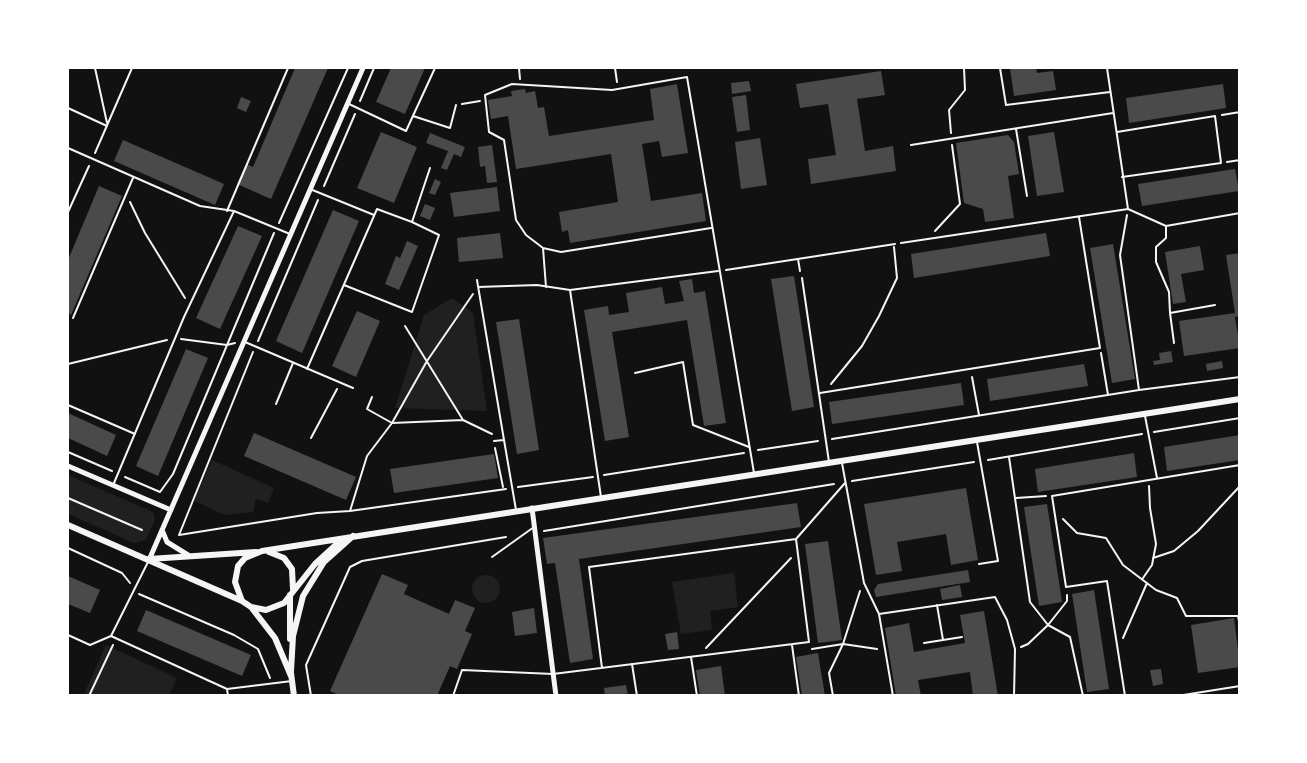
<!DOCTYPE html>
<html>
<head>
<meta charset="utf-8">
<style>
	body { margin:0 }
	#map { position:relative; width:1307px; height:763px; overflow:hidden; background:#111; font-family:"PT Sans Narrow",sans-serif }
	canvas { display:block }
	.frame { position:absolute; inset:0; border:69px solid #fff; pointer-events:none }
</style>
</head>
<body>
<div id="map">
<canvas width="1307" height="763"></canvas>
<div class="frame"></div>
</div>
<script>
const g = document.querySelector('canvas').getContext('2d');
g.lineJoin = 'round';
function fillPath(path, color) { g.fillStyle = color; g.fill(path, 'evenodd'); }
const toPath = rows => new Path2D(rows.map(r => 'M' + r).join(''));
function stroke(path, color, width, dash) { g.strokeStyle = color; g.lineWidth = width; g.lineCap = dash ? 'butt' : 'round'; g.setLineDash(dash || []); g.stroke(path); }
const green = toPath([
	[452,298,473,313,487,411,395,408,424,315],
	[212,460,274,488,268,503,256,499,253,512,225,515,194,501],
	[68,475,153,512,155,520,146,540,134,543,68,514],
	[734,573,738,607,710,611,712,630,681,634,672,582],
	'472 589a14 14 0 1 1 28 0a14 14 0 1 1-28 0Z',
	[106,645,177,678,169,695,83,696]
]);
const building = toPath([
	[295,68,328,68,271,199,237,184,246,164,253,167],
	[391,68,425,68,405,114,376,102],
	[1010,68,1036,68,1037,73,1053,71,1056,90,1014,96],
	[881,71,885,95,857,99,865,151,893,146,896,171,811,184,808,159,836,155,828,104,800,108,796,84],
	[749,81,751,91,732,94,731,83],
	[677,84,688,153,662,157,659,141,642,144,651,201,702,193,706,221,570,243,568,230,562,232,559,212,618,202,611,154,516,169,508,116,491,119,488,100,512,96,511,91,525,89,526,93,535,91,538,108,544,107,549,136,654,120,650,89],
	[1223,84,1226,108,1129,123,1126,98],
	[746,95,750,130,737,132,732,97],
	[241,97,251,101,246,112,237,108],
	[381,132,417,147,394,203,357,188],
	[1054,132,1064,192,1037,196,1028,136],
	[430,133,465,147,461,157,454,154,447,170,441,168,448,151,426,143],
	[1008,135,1014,142,1019,174,1008,176,1014,218,985,222,983,209,964,203,956,143],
	[760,138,767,185,741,189,735,142],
	[123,140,224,184,215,205,114,161],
	[492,145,497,182,487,183,485,166,480,167,478,147],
	[1235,169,1239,191,1142,206,1138,184],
	[435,179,441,182,435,195,429,193],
	[99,186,122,196,71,315,68,313,68,260],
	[497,187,500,211,454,217,450,193],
	[425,204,435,208,430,220,420,216],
	[333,210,359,221,302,353,276,341],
	[238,226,262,236,220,329,196,318],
	[500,233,503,258,459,262,457,238],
	[1046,233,1050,256,914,278,911,254],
	[407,241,418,246,399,290,385,284,396,256,400,258],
	[1113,244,1135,379,1112,383,1090,248],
	[1200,246,1204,270,1181,274,1186,302,1173,304,1165,252],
	[1240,253,1240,316,1235,317,1240,348,1184,356,1179,321,1235,313,1226,255],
	[794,276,814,407,792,411,771,279],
	[692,279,694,293,705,291,726,423,704,426,687,320,612,332,629,437,605,441,584,310,608,306,609,315,629,312,626,293,662,287,665,304,684,301,679,281],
	[357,311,380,321,356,377,332,366],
	[519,319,539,450,517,454,496,322],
	[186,349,208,358,158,476,136,466],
	[1171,351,1173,362,1154,365,1153,361,1160,360,1159,353],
	[1222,361,1223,368,1207,371,1206,364],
	[1084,364,1088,386,990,401,987,379],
	[961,383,964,405,832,424,829,402],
	[68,413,116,435,107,456,68,438],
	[254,433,356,477,346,500,244,456],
	[1240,435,1240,460,1167,471,1164,447],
	[1134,453,1137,477,1038,492,1035,469],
	[494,454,498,478,394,493,390,469],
	[966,488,978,560,951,565,946,534,897,542,902,571,876,575,864,504],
	[797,503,801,527,579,559,593,659,570,663,555,563,547,564,543,538],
	[1047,504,1062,602,1039,606,1024,507],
	[828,541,842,640,818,643,805,544],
	[968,570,970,582,876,597,874,590,878,584],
	[382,574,408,585,404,594,449,614,455,600,475,608,465,631,472,634,457,669,450,666,437,696,341,696,330,691],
	[68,576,100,590,90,613,68,604],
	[960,585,962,597,942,600,940,589],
	[1094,590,1109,689,1087,692,1072,594],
	[534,608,537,633,515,636,512,612],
	[146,610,251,655,242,676,137,631],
	[984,611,998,696,973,696,970,672,918,680,921,696,896,696,885,628,909,623,914,652,965,643,960,615],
	[1234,618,1240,667,1198,673,1191,625],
	[677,632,679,649,668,650,665,634],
	[818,653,825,696,802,696,796,657],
	[721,666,725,696,700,696,696,670],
	[1161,669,1163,684,1153,686,1150,670],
	[626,685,628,696,605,696,604,688]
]);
const path = toPath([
	[95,68,107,123],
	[519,68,520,79],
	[615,68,617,82],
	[1239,68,1240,69],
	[360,101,374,68],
	[462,104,480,101],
	[68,108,107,126],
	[1222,115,1240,112],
	[951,133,949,110,965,90,964,68],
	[95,153,132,68],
	[1227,162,1240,160],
	[324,186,355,114],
	[130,202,145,233,185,298],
	[68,212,89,166],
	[1127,215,1120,255,1139,390],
	[279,223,348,68],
	[935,231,960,204,952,145],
	[798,259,800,271],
	[726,270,895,244],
	[405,326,463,420,492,434],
	[181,339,227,345,235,343],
	[258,341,318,200],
	[253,352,179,535,317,513,350,511,506,489],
	[1101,353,1108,395],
	[68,364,167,340],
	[972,377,979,415],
	[831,384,862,346,879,316,897,278,894,247],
	[372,397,367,409,392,423,463,420],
	[1154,432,1240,418],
	[311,438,337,389],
	[832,439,1139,390,1240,377],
	[495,448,503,487],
	[758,450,818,441],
	[68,452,112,471],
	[1009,457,1030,602,1048,625,1070,637,1083,696],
	[988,460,1142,434],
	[604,475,744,453],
	[125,477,160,492,173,474,274,233],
	[852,481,974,462],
	[518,487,593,477],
	[68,498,142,530],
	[1016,498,1046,496],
	[350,511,367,456,392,423,427,361,473,294],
	[1063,519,1077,533,1106,538,1123,565,1156,590,1177,598,1186,616,1238,616,1240,626],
	[544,531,834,484],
	[68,548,122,573,130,583],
	[1153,558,1174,551,1198,531,1240,486],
	[1143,578,1152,565,1156,544,1150,508,1149,486],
	[139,594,234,635,258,649,270,678],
	[1123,638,1147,583],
	[1021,647,1028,644,1048,625,1067,601,1067,595],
	[706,648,791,558],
	[812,649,843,644,877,649],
	[89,696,113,645],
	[311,696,306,665,350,567,362,561,506,537],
	[833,696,829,673,843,644,860,591]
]);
const service = toPath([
	[1000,68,1006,105,1110,92],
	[1107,68,1128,209,1166,226,1240,213],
	[349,104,406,131,435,68],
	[413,116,450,128,456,105],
	[1016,129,1027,196],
	[1117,132,1215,116,1221,163,1122,177],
	[911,145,1113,113],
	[68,148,200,206,234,211,184,317,114,483],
	[310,189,374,215],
	[227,211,288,68],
	[234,211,290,234],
	[1166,226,1166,238,1156,247,1156,262,1169,292,1170,313,1215,305],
	[711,228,561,252,543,248,526,235,516,220,504,140,489,132,485,95,512,84,612,90,687,77,754,473],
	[901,243,1128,209],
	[543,248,546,287],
	[802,278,829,462],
	[477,280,504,440],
	[344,285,412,312,439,235,412,222,430,168],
	[478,287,537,285,570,290,718,271],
	[570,290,601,497],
	[1170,313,1174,343],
	[73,318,133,178],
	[245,342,353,388],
	[307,369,377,209,412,222],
	[635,373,683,362,693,425,749,447],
	[820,393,1100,348,1079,217],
	[276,404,293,363],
	[68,405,135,434],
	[1145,416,1157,478],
	[494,441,504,440,516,510],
	[977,442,998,561,979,564],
	[842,463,864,583,879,614,893,696],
	[492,557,534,527],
	[937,605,943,640],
	[879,614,995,597,1007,620,1015,649,1014,696],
	[68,635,90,645,111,636,148,562],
	[111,636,227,689,292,681],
	[924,643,962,637],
	[792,645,799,696],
	[691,657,697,696],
	[632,664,637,696],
	[602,668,589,567,796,539,845,483],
	[227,689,228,696],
	[453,696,462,670,553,674,809,642,796,539],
	[1125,696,1107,581,1066,587,1052,496,1240,465],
	[1177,696,1240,686]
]);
const minor = toPath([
	[68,466,171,510],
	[532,508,556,696],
	[162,530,167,542,188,555],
	[149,560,363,68]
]);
const tertiary = toPath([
	[68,525,242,601,251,607,275,638,291,676],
	[269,552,284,558,292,569,293,589],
	[149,559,256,552],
	[242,601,235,582,238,566,245,558,262,551,1240,399],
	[251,607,266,610,284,603,315,564,339,542],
	[290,639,290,595],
	[291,671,293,636,303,596,324,562,353,536],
	[291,673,294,696]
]);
fillPath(green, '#202020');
fillPath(building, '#4a4a4a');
stroke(path, '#f5f5f5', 2);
stroke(service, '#f5f5f5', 2);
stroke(minor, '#f5f5f5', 5);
stroke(tertiary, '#f5f5f5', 6);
</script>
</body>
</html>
